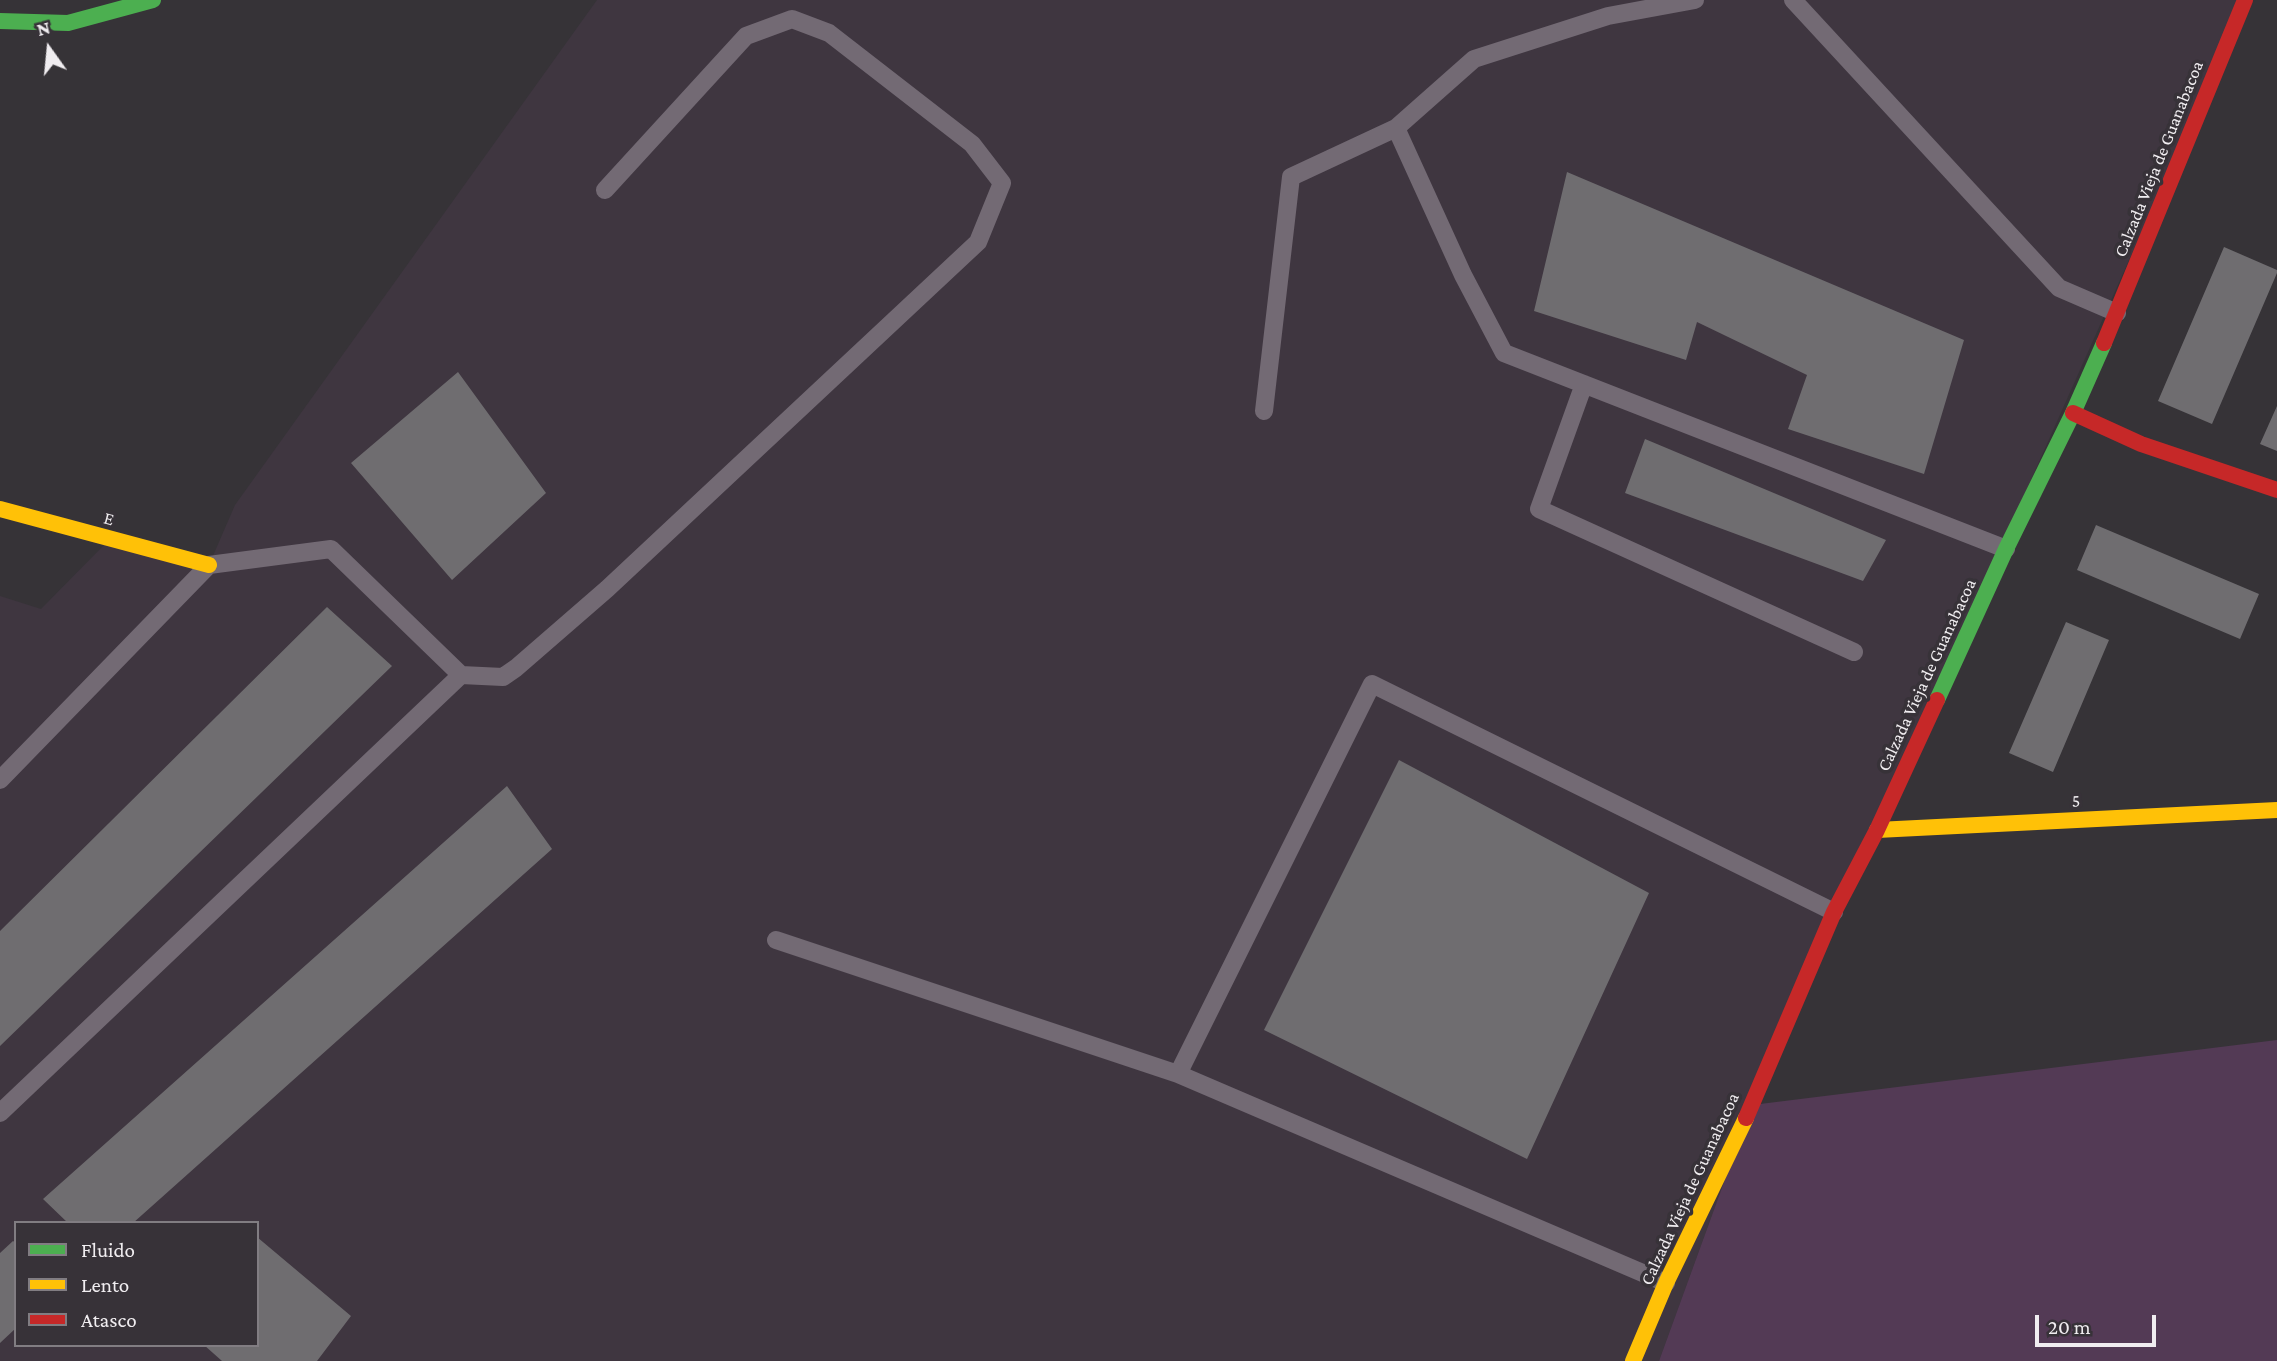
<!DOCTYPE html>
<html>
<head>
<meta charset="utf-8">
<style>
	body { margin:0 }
	#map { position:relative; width:2277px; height:1361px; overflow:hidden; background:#363337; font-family:"Crimson Pro",serif }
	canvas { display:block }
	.legend { position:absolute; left:14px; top:1221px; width:245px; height:126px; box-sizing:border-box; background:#373238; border:2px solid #817d82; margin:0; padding:9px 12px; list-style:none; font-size:21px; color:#f0edf0 }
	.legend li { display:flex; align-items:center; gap:14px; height:35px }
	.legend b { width:35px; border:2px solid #817d82 }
	.north { position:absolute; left:14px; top:14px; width:70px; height:70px; -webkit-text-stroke:5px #373238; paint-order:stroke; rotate:345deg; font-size:19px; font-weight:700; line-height:28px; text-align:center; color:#f0edf0 }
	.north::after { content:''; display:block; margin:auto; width:24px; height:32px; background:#f0edf0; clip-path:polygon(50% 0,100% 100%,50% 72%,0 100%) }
	.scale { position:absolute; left:2035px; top:1315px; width:121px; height:32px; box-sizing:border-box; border:4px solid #f0edf0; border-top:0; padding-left:9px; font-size:21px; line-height:24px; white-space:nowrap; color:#f0edf0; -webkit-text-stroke:5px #373238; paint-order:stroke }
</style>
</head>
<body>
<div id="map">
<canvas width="2277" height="1361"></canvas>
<ul class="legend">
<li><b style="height:9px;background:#4caf50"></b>Fluido</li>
<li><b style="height:9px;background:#ffc107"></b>Lento</li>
<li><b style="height:9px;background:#c62828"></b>Atasco</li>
</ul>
<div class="north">N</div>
<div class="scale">20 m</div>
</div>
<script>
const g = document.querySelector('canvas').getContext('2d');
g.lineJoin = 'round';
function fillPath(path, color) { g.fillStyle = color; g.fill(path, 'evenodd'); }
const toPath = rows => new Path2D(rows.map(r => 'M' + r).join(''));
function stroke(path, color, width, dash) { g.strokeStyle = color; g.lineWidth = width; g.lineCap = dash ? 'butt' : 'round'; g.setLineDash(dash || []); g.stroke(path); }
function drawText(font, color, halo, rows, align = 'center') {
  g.font = font + ' "Crimson Pro",serif'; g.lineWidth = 7; g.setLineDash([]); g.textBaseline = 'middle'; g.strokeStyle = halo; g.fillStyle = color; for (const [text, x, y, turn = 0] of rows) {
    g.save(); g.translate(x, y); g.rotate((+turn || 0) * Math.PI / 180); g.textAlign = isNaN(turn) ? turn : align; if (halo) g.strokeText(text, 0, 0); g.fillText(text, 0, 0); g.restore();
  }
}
const built = toPath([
	[597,0,2245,0,1752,1105,1659,1361,0,1361,0,596,41,609,110,539,209,565,235,505],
	[16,1223,257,1223,257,1345,16,1345]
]);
const green = toPath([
	[2277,1040,2277,1361,1659,1361,1752,1105]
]);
const building = toPath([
	[1567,172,1964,340,1924,474,1788,429,1807,375,1697,322,1686,360,1534,311],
	[2224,247,2277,270,2277,273,2212,424,2158,401],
	[458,372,546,493,452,580,351,463],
	[2277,406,2277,451,2260,444],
	[1645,439,1886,540,1863,581,1625,493],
	[2096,525,2259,594,2240,639,2077,570],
	[327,607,392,666,0,1046,0,931],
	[2066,622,2109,640,2053,772,2009,753],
	[1399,760,1649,893,1527,1159,1264,1030],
	[507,786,552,849,133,1223,68,1223,43,1199],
	[257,1237,351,1316,317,1361,222,1361,204,1345,257,1345],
	[13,1241,16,1243,16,1328,0,1343,0,1253]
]);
const lane = toPath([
	[1695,0,1608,16,1474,59,1396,128,1463,275,1504,353,2006,549],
	[1793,0,2059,288,2117,313],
	[1584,384,1539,509,1854,652],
	[1264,411,1291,177,1396,128],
	[0,780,209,565,331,549,461,675,503,677,516,668,607,589,978,242,1002,183,972,144,829,33,792,19,746,36,605,190],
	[776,940,1178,1074,1372,684,1834,912],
	[1178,1074,1666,1283],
	[0,1113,461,675]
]);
const fast = toPath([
	[0,21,68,23,153,0],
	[1937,700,2006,549,2073,413,2104,343]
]);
const slow = toPath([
	[0,509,209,565],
	[1877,830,2277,810],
	[1633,1361,1666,1283,1746,1118]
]);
const jam = toPath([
	[2104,343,2245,0],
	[2073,413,2141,444,2277,490],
	[1746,1118,1834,912,1877,830,1937,700]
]);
const streetNames = [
	["Calzada Vieja de Guanabacoa",2159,159,-68],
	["E",109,519,15],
	["Calzada Vieja de Guanabacoa",1927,675,-65],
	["5",2076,801,-3],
	["Calzada Vieja de Guanabacoa",1690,1189,-65]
];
fillPath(built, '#3f3640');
fillPath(green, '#533a55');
fillPath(building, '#6f6d70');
stroke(lane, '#736a74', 18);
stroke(fast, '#4caf50', 16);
stroke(slow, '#ffc107', 16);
stroke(jam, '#c62828', 16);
drawText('18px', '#f0edf0', '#373238', streetNames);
</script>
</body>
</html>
